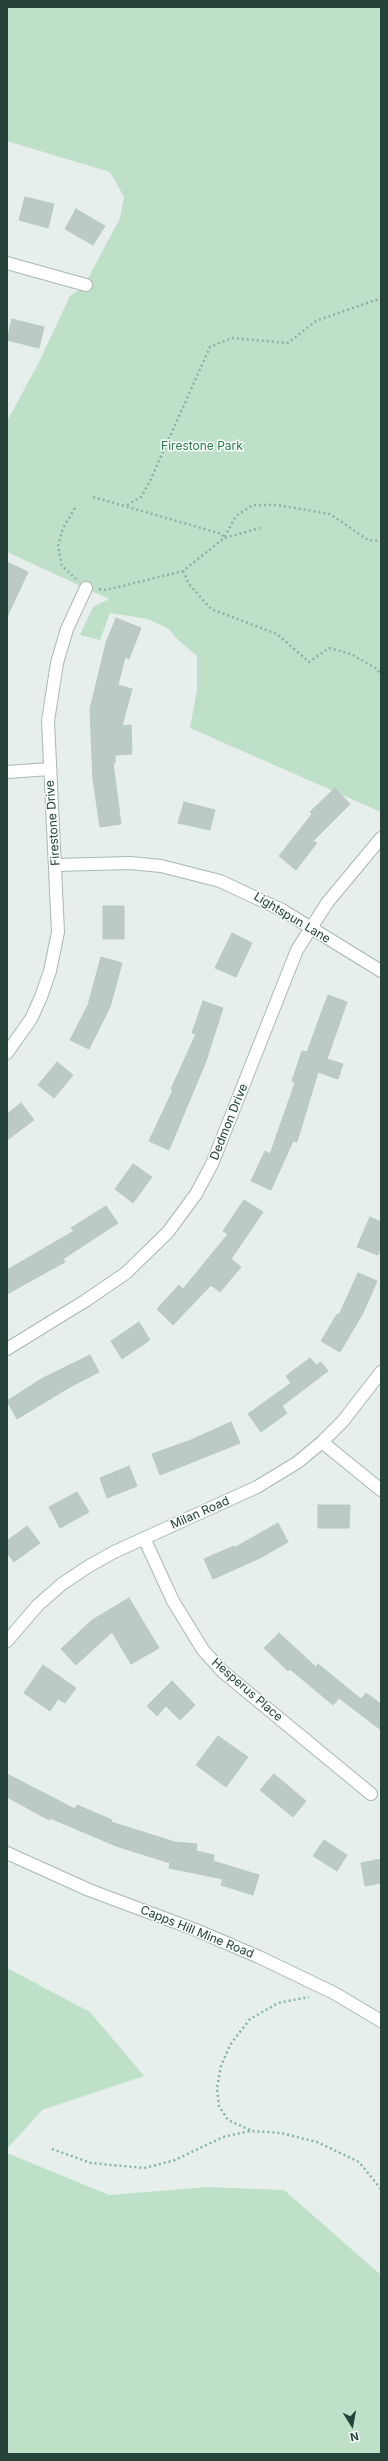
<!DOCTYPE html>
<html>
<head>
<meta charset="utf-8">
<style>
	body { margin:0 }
	#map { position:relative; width:388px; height:2461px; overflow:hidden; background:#e6efeb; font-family:Inter,sans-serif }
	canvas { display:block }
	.frame { position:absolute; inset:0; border:8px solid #24423a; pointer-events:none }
	.north { position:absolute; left:332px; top:2405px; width:40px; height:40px; -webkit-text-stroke:3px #f7fbf9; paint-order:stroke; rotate:169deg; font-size:11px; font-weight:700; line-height:16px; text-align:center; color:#24423a }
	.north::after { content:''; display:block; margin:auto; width:14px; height:18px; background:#24423a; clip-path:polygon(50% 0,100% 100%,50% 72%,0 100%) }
</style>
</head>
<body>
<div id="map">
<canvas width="388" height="2461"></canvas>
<div class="frame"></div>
<div class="north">N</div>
</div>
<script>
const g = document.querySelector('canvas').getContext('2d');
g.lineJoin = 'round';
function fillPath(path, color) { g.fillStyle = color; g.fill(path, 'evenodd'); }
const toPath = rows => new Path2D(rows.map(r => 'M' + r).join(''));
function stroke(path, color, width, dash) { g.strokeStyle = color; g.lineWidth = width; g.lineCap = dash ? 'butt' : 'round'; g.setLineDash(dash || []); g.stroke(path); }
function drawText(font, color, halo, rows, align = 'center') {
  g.font = font + ' Inter,sans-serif'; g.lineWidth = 3; g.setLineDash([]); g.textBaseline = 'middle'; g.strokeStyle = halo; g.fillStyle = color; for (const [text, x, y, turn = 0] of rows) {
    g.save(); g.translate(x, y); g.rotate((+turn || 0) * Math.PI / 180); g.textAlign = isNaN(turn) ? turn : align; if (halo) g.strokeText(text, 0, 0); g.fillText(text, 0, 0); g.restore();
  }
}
const green = toPath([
	[7,7,381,7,381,812,190,728,197,689,197,656,175,637,169,629,148,619,110,613,100,640,80,635,93,607,109,599,7,552,7,421,39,362,70,296,84,286,120,218,124,197,110,172,7,141],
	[7,1968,90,2012,144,2076,42,2110,7,2149],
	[7,2153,109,2195,208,2187,284,2190,381,2275,381,2454,7,2454]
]);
const building = toPath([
	[25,197,54,204,48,228,19,220,25,197],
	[76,209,105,226,93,245,65,229,76,209],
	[12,319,44,327,39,348,7,340,12,319],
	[7,562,28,572,7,617,7,562],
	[116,618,141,628,129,659,125,657,118,685,132,689,122,726,131,725,132,754,115,755,115,763,113,763,121,824,100,827,93,780,90,709,106,643,116,618],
	[335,788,350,804,313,841,317,843,296,870,279,856,312,814,310,812,335,788],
	[184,802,215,810,210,830,178,823,184,802],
	[103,906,124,906,124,939,103,939,103,906],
	[232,933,252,943,236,977,215,968,232,933],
	[101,957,122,963,110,1007,89,1049,70,1040,88,1005,101,957],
	[328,995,347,1002,327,1059,343,1064,338,1079,318,1072,297,1142,293,1141,271,1190,251,1181,265,1151,270,1154,295,1083,292,1081,302,1051,307,1052,328,995],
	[203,1001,223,1008,206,1061,169,1150,149,1141,173,1090,171,1089,196,1034,192,1033,203,1001],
	[57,1062,73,1075,54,1098,38,1085,57,1062],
	[21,1103,34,1120,7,1140,7,1114,21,1103],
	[133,1164,152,1177,133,1203,115,1189,133,1164],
	[244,1200,263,1212,231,1259,241,1267,220,1292,211,1285,173,1325,157,1309,179,1285,183,1289,228,1234,223,1231,244,1200],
	[106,1206,118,1223,63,1259,65,1262,7,1294,7,1270,74,1231,71,1228,106,1206],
	[370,1217,381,1222,381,1247,378,1255,357,1247,370,1217],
	[358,1273,377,1281,363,1313,340,1352,321,1341,337,1314,339,1315,358,1273],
	[139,1322,150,1340,122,1359,111,1341,139,1322],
	[90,1355,99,1372,70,1387,17,1419,7,1401,41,1379,90,1355],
	[310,1358,316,1365,321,1362,328,1371,282,1406,287,1413,261,1432,248,1414,291,1383,286,1376,310,1358],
	[231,1422,240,1443,160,1475,152,1454,191,1440,231,1422],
	[129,1466,137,1486,107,1498,100,1478,129,1466],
	[77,1492,89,1512,60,1528,49,1507,77,1492],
	[318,1505,350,1505,349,1528,318,1528,318,1505],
	[278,1523,288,1542,260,1558,213,1579,204,1559,234,1546,234,1548,278,1523],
	[27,1526,40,1543,14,1562,7,1553,7,1541,27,1526],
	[129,1598,159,1648,131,1664,112,1632,76,1665,61,1649,92,1620,129,1598],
	[279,1633,316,1667,318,1664,361,1699,366,1693,381,1704,381,1730,339,1698,333,1705,290,1669,288,1671,264,1648,279,1633],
	[43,1665,76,1688,65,1703,58,1699,50,1711,24,1693,43,1665],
	[172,1681,195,1705,180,1720,166,1706,157,1716,147,1706,172,1681],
	[218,1736,248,1757,226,1787,196,1765,218,1736],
	[7,1774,75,1809,77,1805,112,1820,111,1822,175,1842,197,1844,196,1851,214,1855,213,1861,259,1875,253,1895,221,1885,223,1879,169,1868,170,1863,116,1846,50,1818,49,1820,7,1797,7,1774],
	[274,1774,306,1801,293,1817,260,1790,274,1774],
	[324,1840,347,1855,337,1871,313,1856,324,1840],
	[381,1859,381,1883,365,1886,361,1863,381,1859]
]);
const path = toPath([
	[93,497,222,534,224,538,236,516,253,505,277,505,330,514,368,540,381,541],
	[127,505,141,497,150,481,210,347,232,338,288,343,316,321,381,298],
	[75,508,63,528,58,546,62,566,76,579],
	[183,571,189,584,211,609,277,634,309,662,329,648,351,654,377,669,381,675],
	[99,589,106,590,183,571,224,538,260,528],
	[250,2130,228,2120,219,2106,217,2088,221,2066,230,2045,250,2019,278,2003,309,1997],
	[52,2149,91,2163,144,2168,175,2160,223,2137,250,2131,281,2133,317,2142,359,2162,381,2189]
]);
const minor = toPath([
	[7,263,86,285],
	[7,772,50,769],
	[56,865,130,863,161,866,220,881,282,910,381,971],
	[7,1053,31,1019,41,997,50,971,58,932,48,721,57,663,67,629,86,588],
	[7,1349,85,1301,126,1273,168,1232,196,1194,212,1164,297,950,327,903,381,838],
	[322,1442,381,1490],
	[144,1538,173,1601,203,1650,222,1671,371,1794],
	[7,1641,38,1605,62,1584,89,1566,114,1552,257,1487,298,1462,322,1442,343,1421,381,1372],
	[7,1853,89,1890,196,1930,259,1957,334,1993,381,2021]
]);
const parkNames = [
	["Firestone Park",202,446]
];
const streetNames = [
	["Firestone Drive",53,823,-94],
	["Lightspun Lane",292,918,31],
	["Dedmon Drive",229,1122,-68],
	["Milan Road",200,1513,-24],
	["Hesperus Place",247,1690,41],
	["Capps Hill Mine Road",197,1932,22]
];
fillPath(green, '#bfe0c8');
fillPath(building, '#bbcac4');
stroke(building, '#b8c9c2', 1);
stroke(minor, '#a8b8b2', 14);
stroke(path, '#86b3a5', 2.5, [2, 3]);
stroke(minor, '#fff', 12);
drawText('12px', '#2d7a4b', '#f7fbf9', parkNames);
drawText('12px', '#24423a', '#f7fbf9', streetNames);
</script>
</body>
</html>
